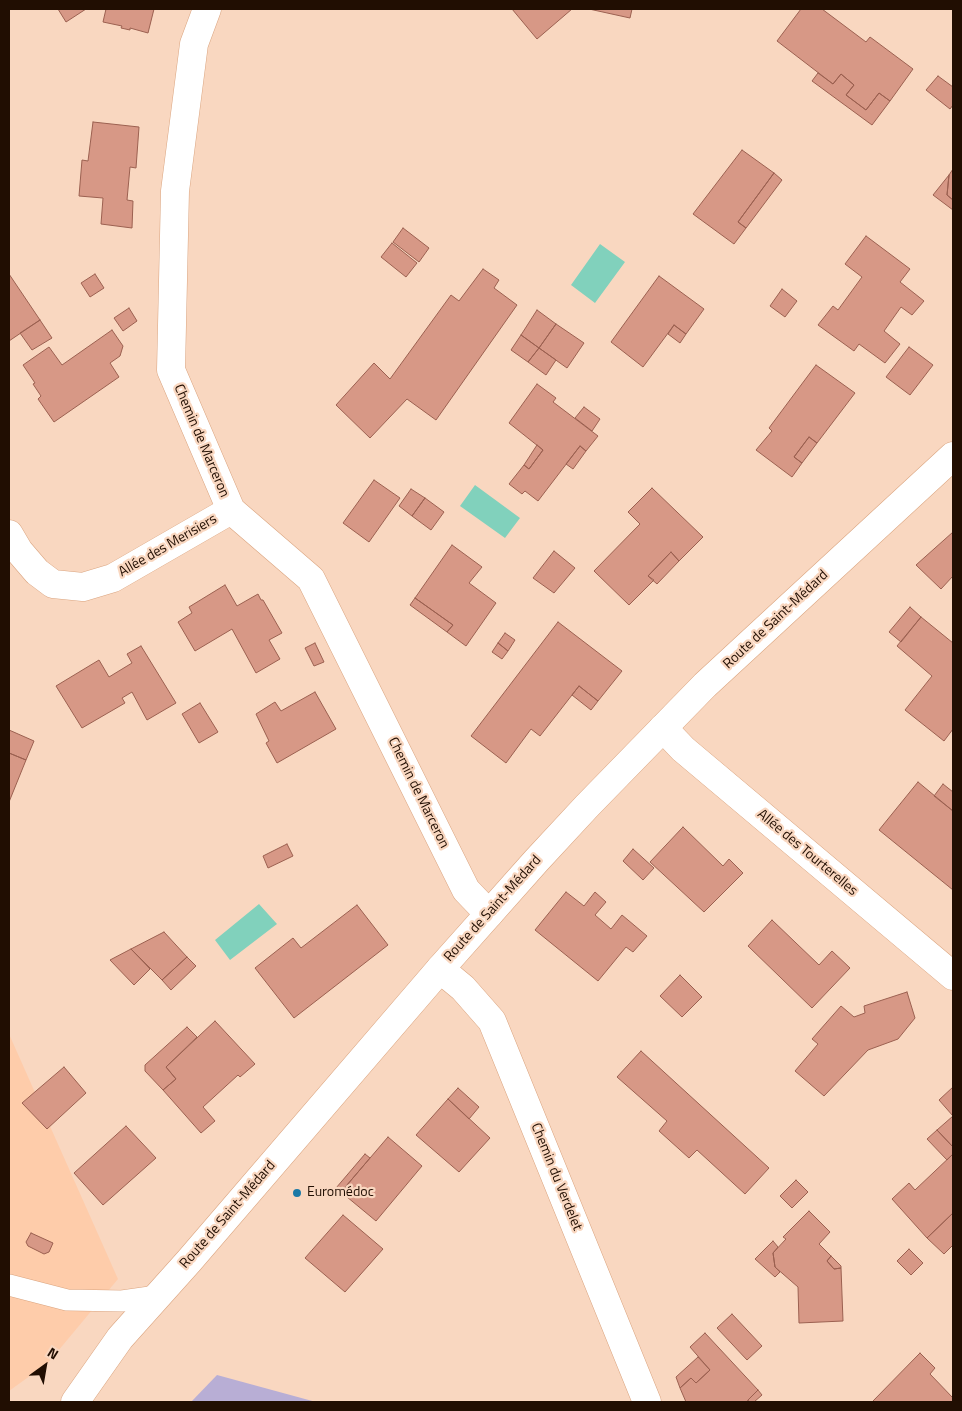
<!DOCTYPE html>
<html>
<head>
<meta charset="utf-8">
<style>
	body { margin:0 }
	#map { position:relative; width:962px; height:1411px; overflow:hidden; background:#f9d7c0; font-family:"Titillium Web",sans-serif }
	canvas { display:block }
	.frame { position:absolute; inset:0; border:10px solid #210e02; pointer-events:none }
	.north { position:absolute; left:20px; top:1341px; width:50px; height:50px; -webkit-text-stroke:4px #f9d7c0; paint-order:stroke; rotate:32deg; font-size:14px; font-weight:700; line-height:20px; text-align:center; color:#210e02 }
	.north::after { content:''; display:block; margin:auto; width:18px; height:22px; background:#210e02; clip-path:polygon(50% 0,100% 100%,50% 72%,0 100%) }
</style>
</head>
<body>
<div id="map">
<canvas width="962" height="1411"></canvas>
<div class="frame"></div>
<div class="north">N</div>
</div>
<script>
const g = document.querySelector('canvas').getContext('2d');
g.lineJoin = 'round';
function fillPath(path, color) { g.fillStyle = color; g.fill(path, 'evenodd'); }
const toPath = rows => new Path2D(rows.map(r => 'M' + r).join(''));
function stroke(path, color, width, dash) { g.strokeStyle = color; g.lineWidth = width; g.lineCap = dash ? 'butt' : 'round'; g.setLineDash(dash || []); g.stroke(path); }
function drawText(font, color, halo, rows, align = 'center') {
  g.font = font + ' "Titillium Web",sans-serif'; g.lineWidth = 4.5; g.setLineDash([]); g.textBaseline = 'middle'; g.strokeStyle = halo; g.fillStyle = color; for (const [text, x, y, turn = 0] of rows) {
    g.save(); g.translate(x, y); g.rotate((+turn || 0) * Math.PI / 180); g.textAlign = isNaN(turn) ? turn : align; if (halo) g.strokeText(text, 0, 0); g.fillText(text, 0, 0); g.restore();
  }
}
const built = toPath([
	[9,1034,118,1279,48,1363,9,1391]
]);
const green = toPath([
	[217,1375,316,1402,191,1402]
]);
const water = toPath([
	[600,244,625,262,595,303,571,285],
	[475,485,520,518,505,538,460,506],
	[259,904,277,924,230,960,215,940]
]);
const building = toPath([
	[58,9,86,9,66,22,58,9],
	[106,9,154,9,148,33,130,28,130,30,121,28,122,26,103,22,106,9],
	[512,9,572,9,537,39,512,9],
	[589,9,632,9,630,18,589,9],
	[801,9,822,9,866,42,870,37,913,69,890,101,879,93,866,110,846,95,854,85,841,74,833,84,777,41,801,9],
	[818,73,833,84,841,74,854,85,846,95,866,110,879,93,890,101,872,125,812,81,818,73],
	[938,76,953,87,953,105,950,109,926,90,938,76],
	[93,122,139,127,136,168,130,167,127,200,133,201,132,228,101,224,103,198,79,196,82,160,88,161,93,122],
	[742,150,774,173,738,222,746,228,734,244,693,214,742,150],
	[953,169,953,200,947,195,949,175,953,169],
	[774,173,782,180,746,228,738,222,774,173],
	[949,175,947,195,953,200,953,210,933,195,949,175],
	[403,228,429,248,419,262,393,242,403,228],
	[866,236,910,269,900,282,924,301,912,315,901,307,884,331,900,344,885,363,859,344,854,351,818,325,833,306,838,310,862,277,845,264,866,236],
	[392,243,417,263,406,277,381,257,392,243],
	[483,269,499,280,494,288,517,305,436,420,407,399,370,438,336,405,374,363,390,379,451,295,459,301,483,269],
	[9,274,40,320,9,341,9,274],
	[95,274,104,288,90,297,81,283,95,274],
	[659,276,704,309,686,334,674,325,643,367,611,342,659,276],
	[782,289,797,301,785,317,770,306,782,289],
	[129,308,137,321,123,331,114,318,129,308],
	[537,310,556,324,539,348,521,335,537,310],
	[40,320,52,338,32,350,20,333,40,320],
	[556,324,584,343,567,368,539,348,556,324],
	[674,325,686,334,680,343,668,334,674,325],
	[112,330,123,346,120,356,110,363,119,377,54,422,38,399,41,396,33,384,35,383,23,365,49,347,62,365,112,330],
	[521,335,539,348,528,362,511,350,521,335],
	[909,347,933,365,910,395,886,377,909,347],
	[539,348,556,360,546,375,528,362,539,348],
	[816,365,855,393,817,443,809,437,794,457,802,463,792,477,756,450,772,431,769,428,816,365],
	[537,384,556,398,553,402,598,436,586,451,580,446,538,501,525,491,522,494,509,484,524,465,529,469,543,450,509,423,537,384],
	[584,407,600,419,592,431,575,418,584,407],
	[809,437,817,443,802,463,794,457,809,437],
	[537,445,543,450,529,469,524,465,537,445],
	[580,446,586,451,573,469,566,464,580,446],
	[374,480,400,498,369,542,343,523,374,480],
	[652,488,703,537,679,561,671,552,648,576,654,580,629,605,594,571,640,524,628,512,652,488],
	[411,489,425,498,412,516,399,506,411,489],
	[425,498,444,512,431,530,412,516,425,498],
	[953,532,953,576,941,589,916,565,953,532],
	[452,545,482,567,469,583,496,603,466,646,447,632,453,625,415,598,452,545],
	[554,551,575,568,554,593,533,578,554,551],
	[671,552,679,561,657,584,648,576,671,552],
	[225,585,237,606,258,594,261,600,263,600,282,633,269,640,280,659,256,673,232,629,195,651,178,622,192,613,189,607,225,585],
	[415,598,453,625,447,632,410,605,415,598],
	[910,607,921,617,901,642,889,632,910,607],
	[921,617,953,643,953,729,944,741,905,710,932,676,897,646,921,617],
	[558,622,622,671,598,701,579,686,540,736,531,729,506,763,471,736,558,622],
	[505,633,515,640,508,651,498,643,505,633],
	[315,643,324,662,314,666,305,648,315,643],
	[498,643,508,651,502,659,492,652,498,643],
	[141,646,176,703,147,720,132,692,122,698,125,703,82,728,56,686,99,660,109,677,132,663,127,654,141,646],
	[579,686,598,701,591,710,572,695,579,686],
	[315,692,336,729,277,763,266,743,269,741,256,714,275,702,281,711,315,692],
	[200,703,218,732,199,743,182,714,200,703],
	[9,730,34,741,26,760,9,753,9,730],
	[9,753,26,760,9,802,9,753],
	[918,782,953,811,953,890,879,830,918,782],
	[943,784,953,792,953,811,934,796,943,784],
	[683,827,723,866,729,859,743,873,704,912,650,862,683,827],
	[287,844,293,856,268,868,263,856,287,844],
	[633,849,654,868,643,880,623,861,633,849],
	[566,892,584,906,595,892,606,902,595,915,611,929,622,915,647,936,633,952,626,947,598,981,535,930,566,892],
	[357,905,388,945,294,1018,255,968,293,938,301,948,357,905],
	[772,920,819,965,832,951,850,968,812,1008,748,946,772,920],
	[164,932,187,957,162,980,131,949,164,932],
	[131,949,150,969,134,985,110,960,131,949],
	[187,957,196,966,171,990,162,980,187,957],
	[680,975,702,997,682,1017,660,996,680,975],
	[907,992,915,1018,898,1039,868,1050,824,1096,795,1071,818,1044,812,1039,841,1006,854,1017,865,1013,864,1006,907,992],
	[215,1021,255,1064,240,1077,238,1075,203,1107,215,1121,201,1133,163,1090,176,1079,166,1067,215,1021],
	[187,1027,197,1037,166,1067,176,1079,163,1090,145,1071,145,1065,187,1027],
	[641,1051,769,1168,745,1194,697,1150,689,1158,659,1131,667,1121,617,1077,641,1051],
	[64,1067,86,1093,47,1129,22,1103,64,1067],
	[953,1087,953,1147,937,1130,953,1116,939,1100,953,1087],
	[458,1088,479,1107,469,1119,448,1099,458,1088],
	[448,1099,490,1138,459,1172,416,1135,448,1099],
	[126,1126,156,1158,103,1205,74,1173,126,1126],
	[937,1130,953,1147,953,1154,947,1160,927,1139,937,1130],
	[388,1137,422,1166,376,1221,341,1192,388,1137],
	[365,1154,370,1158,341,1192,336,1188,365,1154],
	[953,1154,953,1213,927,1238,892,1199,909,1183,915,1190,953,1154],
	[796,1180,808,1192,792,1208,780,1196,796,1180],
	[809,1211,830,1232,819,1244,831,1256,827,1261,834,1269,841,1268,843,1321,799,1323,798,1287,775,1267,773,1253,786,1239,783,1237,809,1211],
	[953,1213,953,1245,944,1254,927,1238,953,1213],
	[343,1215,383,1249,345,1292,305,1258,343,1215],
	[31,1233,53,1243,49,1252,44,1254,28,1246,26,1242,31,1233],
	[773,1241,778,1247,773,1253,775,1267,780,1272,775,1277,755,1259,773,1241],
	[909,1249,923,1263,911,1275,897,1261,909,1249],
	[831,1256,841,1266,841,1268,834,1269,827,1261,831,1256],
	[732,1314,762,1346,747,1360,717,1328,732,1314],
	[705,1333,758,1390,748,1400,748,1402,686,1402,680,1388,691,1378,696,1383,710,1370,690,1347,705,1333],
	[920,1353,935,1368,930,1374,953,1398,953,1402,874,1402,873,1401,920,1353],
	[698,1357,710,1370,696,1383,691,1378,680,1388,676,1377,698,1357],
	[758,1390,762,1395,754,1402,748,1402,748,1400,758,1390]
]);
const lane = toPath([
	[9,1285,67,1300,122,1301,157,1296]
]);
const street = toPath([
	[207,9,194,44,175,191,171,370,231,510,311,579,466,890,489,914],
	[9,534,19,551,37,572,53,584,83,587,113,578,231,510],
	[663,728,683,749,953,976],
	[440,969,463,988,492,1021,647,1402]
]);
const secondary = toPath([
	[75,1402,120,1338,189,1261,440,969,536,861,587,806,705,685,953,456]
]);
const markers = [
	[297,1193,5,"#1c79a6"]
];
const streetNames = [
	["Chemin de Marceron",201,441,67],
	["Allée des Merisiers",168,546,-30],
	["Route de Saint-Médard",776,620,-43],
	["Chemin de Marceron",418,793,64],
	["Allée des Tourterelles",807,853,40],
	["Route de Saint-Médard",493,909,-48],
	["Chemin du Verdelet",556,1177,68],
	["Route de Saint-Médard",228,1215,-49]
];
const poiNames = [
	["Euromédoc",307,1193]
];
fillPath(built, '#feccaa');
fillPath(green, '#b8aed5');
fillPath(water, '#81d1bc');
fillPath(building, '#d79886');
stroke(building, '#9b6050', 1);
stroke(lane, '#daa47f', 22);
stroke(street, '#daa47f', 29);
stroke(secondary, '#daa47f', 29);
stroke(lane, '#fff', 21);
stroke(street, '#fff', 28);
stroke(secondary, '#fff', 28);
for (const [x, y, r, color] of markers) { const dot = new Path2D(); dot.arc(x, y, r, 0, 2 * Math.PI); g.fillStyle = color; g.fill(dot); stroke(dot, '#f9d7c0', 2); }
drawText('14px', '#210e02', '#f9d7c0', streetNames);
drawText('14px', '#210e02', '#f9d7c0', poiNames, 'left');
</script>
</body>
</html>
